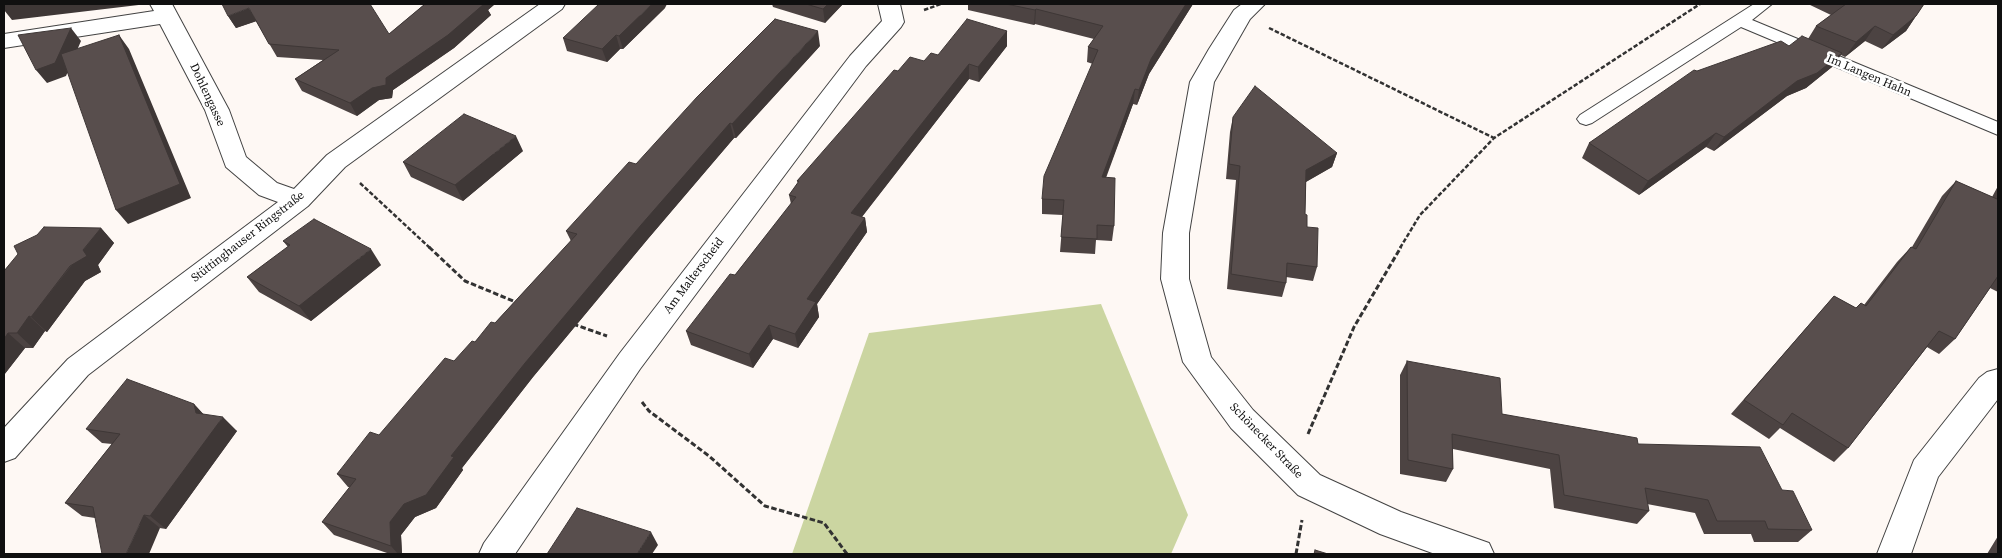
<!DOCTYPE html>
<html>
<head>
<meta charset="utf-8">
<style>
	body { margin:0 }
	#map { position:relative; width:2002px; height:558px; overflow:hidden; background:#fef8f4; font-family:"Source Serif 4",serif }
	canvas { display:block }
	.frame { position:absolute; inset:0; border:5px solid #101010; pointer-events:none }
</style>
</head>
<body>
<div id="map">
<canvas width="2002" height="558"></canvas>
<div class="frame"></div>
</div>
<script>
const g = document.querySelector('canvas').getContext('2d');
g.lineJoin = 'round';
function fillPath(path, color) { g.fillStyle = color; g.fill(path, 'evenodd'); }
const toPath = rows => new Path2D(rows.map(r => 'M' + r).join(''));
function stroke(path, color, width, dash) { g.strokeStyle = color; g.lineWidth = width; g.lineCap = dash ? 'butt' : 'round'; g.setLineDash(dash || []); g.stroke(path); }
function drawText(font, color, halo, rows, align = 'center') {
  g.font = font + ' "Source Serif 4",serif'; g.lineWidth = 5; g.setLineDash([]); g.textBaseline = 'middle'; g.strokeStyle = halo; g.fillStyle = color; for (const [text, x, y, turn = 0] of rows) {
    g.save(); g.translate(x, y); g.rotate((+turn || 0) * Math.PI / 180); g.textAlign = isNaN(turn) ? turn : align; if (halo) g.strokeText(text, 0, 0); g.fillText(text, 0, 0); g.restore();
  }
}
const forest = toPath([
	[1101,304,1188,515,1171,554,792,554,869,333]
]);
const pathFar1 = toPath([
	[924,10,941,4],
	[1269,28,1494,138],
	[360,183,430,248],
	[1400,248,1420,215,1494,138,1700,4]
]);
const path = toPath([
	[429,247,465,281,518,303],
	[573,324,607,336],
	[642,402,649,411,709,456,765,506,824,523,847,554],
	[1308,434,1354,327,1401,247],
	[1296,554,1302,520]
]);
const lane = toPath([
	[1754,4,1772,4,1752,20,1998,122,1998,135,1741,27,1592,123,1586,125,1580,123,1577,119,1580,115,1754,4]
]);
const street = toPath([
	[150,4,172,4,229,110,246,157,277,183,294,189,327,155,540,4,565,4,562,9,345,167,308,206,88,375,15,458,4,462,4,428,68,359,278,202,259,195,226,167,205,110,160,24,4,48,4,34,154,11,150,4],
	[878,4,900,4,904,22,901,27,866,66,640,369,515,554,479,554,484,543,620,353,850,56,882,21,878,4],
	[1242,4,1265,4,1250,19,1214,82,1189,233,1189,279,1211,357,1253,410,1320,475,1401,512,1489,543,1494,554,1435,554,1380,534,1298,495,1231,428,1183,362,1161,279,1163,233,1190,82,1209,49,1234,10,1242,4],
	[1998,369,1998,399,1938,477,1911,554,1877,554,1914,460,1979,378,1987,372,1998,369]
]);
const wall = toPath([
	[425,4,495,4,488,10,491,15,454,48,393,90,392,98,379,100,357,116,302,91,295,79,323,60,277,57,256,21,236,28,228,16,389,34],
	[772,4,843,4,825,23,773,7],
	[968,4,1193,4,1149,74,1137,105,1133,104,1106,178,1114,226,1112,241,1096,240,1095,254,1060,252,1063,215,1042,214,1042,199,1093,64,1087,62,1088,47,1094,39,1035,24,1034,25,968,10],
	[1808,4,1924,4,1906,31,1882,49,1865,41,1845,57,1841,55,1832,67,1806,88,1787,96,1714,151,1706,147,1639,195,1582,158,1589,143,1697,71,1789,46,1808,39,1816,26,1831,15],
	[665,8,623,49,620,49,607,62,567,51,563,38],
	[1007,31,1007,46,979,82,969,79,862,217,865,218,867,232,817,304,819,317,798,348,773,339,753,368,691,345,686,331,735,275,791,204,789,195,798,183,797,181,898,71,924,61,938,55],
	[820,46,736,138,734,138,647,240,533,377,462,468,463,470,436,508,415,517,401,535,402,554,390,554,334,535,322,522,350,487,348,487,337,474,379,435,454,361,495,323,571,241,566,231,636,164],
	[1233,117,1337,153,1332,167,1306,182,1305,214,1307,227,1317,267,1313,281,1286,277,1286,283,1282,297,1227,289,1236,180,1226,179,1230,132],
	[523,151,463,201,411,177,403,162],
	[1956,181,1992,197,1998,186,1998,292,1990,288,1955,339,1939,354,1927,347,1848,448,1834,462,1780,428,1769,439,1731,414,1834,296,1856,308,1864,305,1897,262,1911,247,1912,247,1942,196],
	[101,228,114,243,98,265,101,272,85,281,47,332,45,331,33,348,25,348,4,375,4,271,37,235],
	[283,241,381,265,311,321,259,292,247,277,288,247],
	[1407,361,1502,414,1638,444,1782,490,1812,530,1798,542,1754,542,1751,534,1704,534,1695,513,1647,504,1649,511,1637,524,1554,508,1550,469,1453,449,1453,469,1446,482,1400,474,1400,375],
	[194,404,203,414,237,431,166,529,82,516,65,503,112,444,102,443,86,429],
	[1998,536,1998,554,1987,554]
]);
const shadedWall = toPath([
	[11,4,147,4,12,20,4,10,4,5],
	[480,4,495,4,488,10,491,15,454,48,393,90,392,98,379,100,357,116,350,103,386,78],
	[652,4,667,4,665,8,623,49,619,36],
	[828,4,843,4,825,23,823,9],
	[1186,4,1193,4,1149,74,1137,105,1139,90,1151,59],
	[249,8,257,21,236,28,228,16],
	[1036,9,1035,24,1034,25,1035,10],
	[1916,16,1906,31,1882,49,1893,35],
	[1875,26,1865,41,1845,57,1856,42],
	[71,28,81,41,66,76,47,83,36,70],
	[818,31,820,46,736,138,732,124],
	[1007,31,1007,46,979,82,978,67],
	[119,35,129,49,191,198,128,224,116,210],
	[616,35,620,49,607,62,602,49],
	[1842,53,1832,67,1806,88,1787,96,1714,151,1724,137,1797,81],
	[969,64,969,79,853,228,851,213],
	[1135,89,1133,104,1100,192,1102,177],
	[730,123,734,138,647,240,533,377,462,468,463,470,436,508,415,517,401,535,402,554,398,554,391,546,390,522,404,504,451,456,525,363,641,225],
	[1716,133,1706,147,1639,195,1648,181],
	[516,136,523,151,463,201,455,185],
	[1337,153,1332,167,1302,184,1306,170],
	[865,218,867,232,817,304,819,317,798,348,795,334,807,299],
	[101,228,114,243,98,265,101,272,85,281,47,332,31,317],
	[371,249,381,265,311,321,299,306],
	[29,316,45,331,33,348,17,333],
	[769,325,773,339,753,368,749,354],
	[8,333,25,348,4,375,4,339],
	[194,404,208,419,196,413],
	[223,417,237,431,166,529,150,516],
	[144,515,160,528,149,554,126,554],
	[651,532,658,545,652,554,637,554]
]);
const building = toPath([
	[222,4,370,4,389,34,425,4,484,4,448,35,386,78,386,85,372,88,350,103,295,79,339,50,269,44,249,8,228,16,222,4],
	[599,4,652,4,619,36,616,35,602,49,563,38,599,4],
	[806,4,828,4,823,9,806,4],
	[1006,4,1186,4,1151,59,1139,90,1135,89,1102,177,1115,178,1114,226,1097,225,1097,239,1061,237,1064,200,1042,199,1044,176,1098,50,1088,47,1103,26,1036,9,1035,10,1006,4],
	[1846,4,1924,4,1916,16,1893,35,1875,26,1856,42,1816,26,1846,4],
	[775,19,818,31,732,124,730,123,641,225,525,363,451,456,454,457,426,495,404,504,390,522,391,546,322,522,356,479,337,474,370,432,379,435,445,358,454,361,472,341,475,342,491,322,495,323,577,234,566,231,629,162,636,164,697,97,775,19],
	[967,19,1007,31,978,67,969,64,851,213,865,218,807,299,816,302,795,334,769,325,749,354,686,331,730,274,735,275,796,197,789,195,799,181,797,181,894,70,898,71,910,57,924,61,931,53,938,55,967,19],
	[71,28,55,63,36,70,18,35,71,28],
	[119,35,180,184,116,210,61,54,119,35],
	[1802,36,1842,53,1817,73,1797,81,1724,137,1716,133,1648,181,1589,143,1694,70,1697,71,1781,41,1789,46,1802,36],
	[1255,86,1337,153,1306,170,1305,214,1307,215,1307,227,1318,228,1317,267,1287,263,1286,283,1231,274,1240,166,1229,164,1233,117,1255,86],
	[464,114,516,136,455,185,403,162,464,114],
	[1956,181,1997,199,1998,197,1998,276,1955,339,1939,331,1848,448,1792,413,1783,425,1744,400,1834,296,1856,308,1861,303,1866,306,1911,247,1916,249,1956,181],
	[314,219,371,249,299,306,247,277,290,245,283,241,314,219],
	[44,227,101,228,83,250,87,256,70,266,31,317,29,316,17,333,8,333,4,339,4,271,18,254,14,246,37,235,44,227],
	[1407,361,1500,378,1502,414,1637,438,1638,444,1760,447,1782,490,1793,491,1812,530,1768,529,1765,521,1717,521,1708,500,1645,488,1649,511,1564,495,1559,455,1452,434,1453,469,1408,460,1407,361],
	[127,379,194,404,196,413,223,417,150,516,144,515,126,554,102,554,93,507,65,503,120,434,86,429,127,379],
	[577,508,651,532,637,554,547,554,577,508],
	[1315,550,1328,554,1314,554,1315,550]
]);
const streetNames = [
	["Im Langen Hahn",1869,76,23],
	["Dohlengasse",207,95,65],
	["Stüttinghauser Ringstraße",248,237,-38],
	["Am Malterscheid",694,276,-53],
	["Schönecker Straße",1266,441,46]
];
fillPath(forest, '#cbd5a1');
stroke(lane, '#434343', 2);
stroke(street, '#434343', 2);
stroke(pathFar1, '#323232', 2.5, [4.5, 2]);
stroke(path, '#323232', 3, [5.5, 2.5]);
fillPath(lane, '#fff');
fillPath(street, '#fff');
fillPath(wall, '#4c4342');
fillPath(shadedWall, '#3e3736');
fillPath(building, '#584e4d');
stroke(building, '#3e3736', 1);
drawText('12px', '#101010', '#fff', streetNames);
</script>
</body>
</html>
